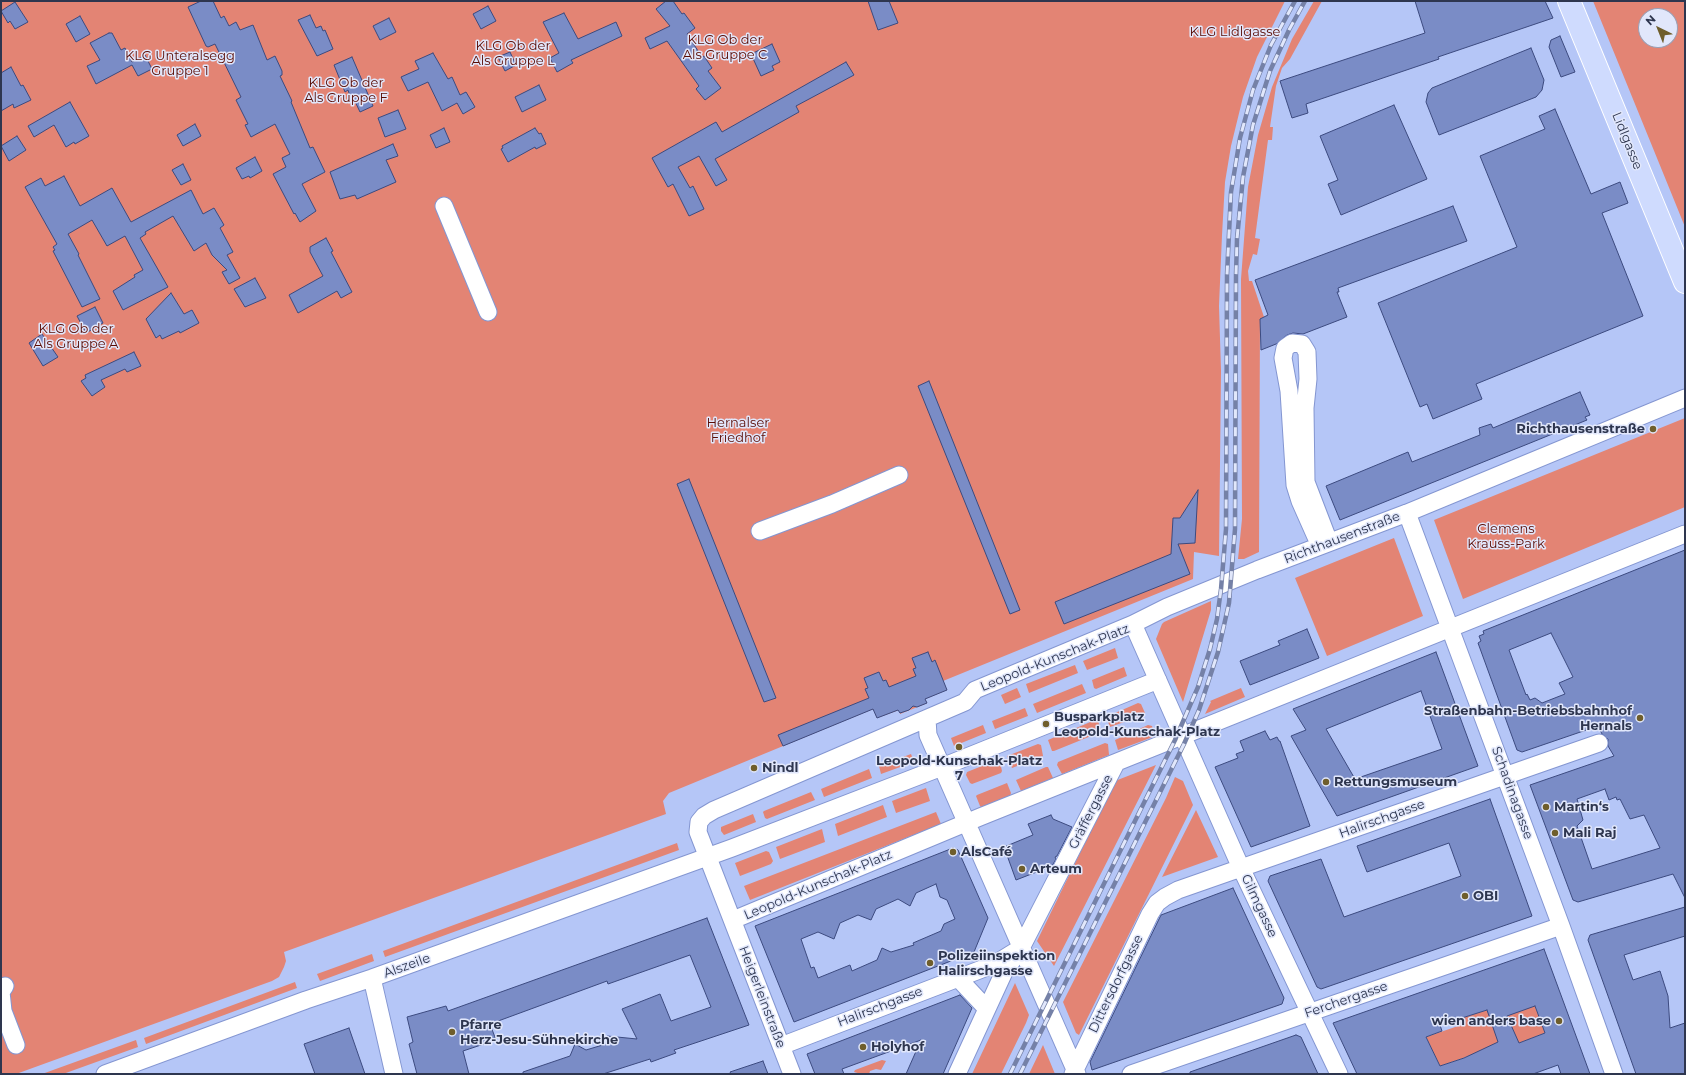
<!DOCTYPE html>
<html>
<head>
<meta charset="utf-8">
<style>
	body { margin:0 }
	#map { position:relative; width:1686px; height:1075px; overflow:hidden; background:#b5c6f7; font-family:Montserrat,sans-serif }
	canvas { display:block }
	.frame { position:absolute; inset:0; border:2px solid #2e364f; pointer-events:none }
	.north { position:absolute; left:1638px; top:8px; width:40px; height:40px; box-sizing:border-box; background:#e1e7fb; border:1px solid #99a0b6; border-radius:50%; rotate:317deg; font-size:11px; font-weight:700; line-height:16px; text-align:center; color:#2e364f }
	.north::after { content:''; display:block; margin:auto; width:14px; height:18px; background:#6f5e2c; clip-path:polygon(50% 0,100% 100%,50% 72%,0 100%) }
</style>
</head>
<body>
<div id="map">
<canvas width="1686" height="1075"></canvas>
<div class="frame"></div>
<div class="north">N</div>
</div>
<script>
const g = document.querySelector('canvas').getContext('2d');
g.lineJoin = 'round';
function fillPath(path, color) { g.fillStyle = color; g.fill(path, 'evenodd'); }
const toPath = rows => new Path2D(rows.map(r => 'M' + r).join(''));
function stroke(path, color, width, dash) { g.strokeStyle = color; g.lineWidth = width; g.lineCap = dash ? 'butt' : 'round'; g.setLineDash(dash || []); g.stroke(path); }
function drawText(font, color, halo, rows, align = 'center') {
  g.font = font + ' Montserrat,sans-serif'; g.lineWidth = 3; g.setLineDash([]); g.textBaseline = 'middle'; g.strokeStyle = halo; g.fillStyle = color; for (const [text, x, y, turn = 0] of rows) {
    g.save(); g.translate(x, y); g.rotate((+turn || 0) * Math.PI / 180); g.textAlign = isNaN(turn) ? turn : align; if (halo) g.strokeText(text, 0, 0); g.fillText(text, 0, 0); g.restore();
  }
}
const green = toPath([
	[1,1,1285,1,1257,57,1243,97,1231,146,1225,182,1222,235,1219,306,1221,371,1219,556,1194,552,1193,579,943,681,947,690,925,699,927,703,925,704,900,714,899,710,877,718,873,709,669,793,663,801,666,814,284,952,286,961,284,967,279,977,272,981,16,1074,1,1074],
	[1314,1,1322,1,1290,59,1282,68,1276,86,1270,127,1273,127,1272,140,1268,140,1255,238,1260,239,1257,255,1253,254,1248,271,1249,281,1252,281,1264,317,1260,319,1259,552,1244,559,1238,559,1242,519,1241,279,1248,187,1258,135,1272,87,1292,39],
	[1593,1,1685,1,1685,227,1670,190],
	[1646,16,1670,16,1670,40,1646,40],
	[1685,418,1685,507,1463,599,1434,520],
	[1394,538,1423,616,1327,656,1295,578],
	[1211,601,1211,610,1183,702,1156,639,1162,624,1164,622],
	[1115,648,1118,658,1087,670,1083,661],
	[1075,665,1078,673,1029,693,1026,684],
	[1124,667,1127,676,1096,689,1094,688,1092,680],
	[1082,684,1086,693,1037,713,1033,704],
	[1017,688,1021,697,1005,704,1001,695],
	[1241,688,1245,697,1205,714,1211,702,1210,701],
	[1138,703,1141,704,1145,713,1144,715,1110,727,1106,717],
	[1025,708,1028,716,995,729,992,721],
	[1095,720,1098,721,1101,730,1101,732,1054,751,1052,751,1048,740],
	[983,725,986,733,954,746,951,738],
	[1148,725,1152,726,1155,735,1153,737,1118,750,1115,740],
	[1105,743,1108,744,1109,755,1062,774,1057,765,1058,762],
	[1038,744,1041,745,1043,756,1012,768,1007,756],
	[911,754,914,762,881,774,879,766],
	[997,760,1000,762,1002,771,1001,773,972,784,970,783,966,775,967,772],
	[1156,765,1082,911,1054,966,1037,941,1115,781],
	[1046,767,1048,767,1053,778,1021,791,1016,780],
	[869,769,872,778,824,797,821,789],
	[1175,777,1183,781,1193,805,1079,1035,1076,1033,1063,1002,1166,798],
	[1007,783,1011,793,1010,796,981,807,980,806,976,796,977,795],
	[926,788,930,801,896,813,892,801],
	[811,792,815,800,767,819,765,818,763,812,764,811],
	[883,805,887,817,838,836,835,824],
	[1196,810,1218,857,1162,877],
	[936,812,941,824,750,900,744,886],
	[753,814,756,822,724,835,721,831,721,827],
	[822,829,825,842,780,859,776,847],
	[677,843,679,850,385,957,383,951],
	[766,851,769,852,773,861,771,864,740,876,735,863],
	[372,954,374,961,320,981,317,974],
	[295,982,297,988,146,1044,144,1038],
	[1015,983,1029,1015,1026,1023,1001,1074,972,1074],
	[1535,1006,1545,1033,1519,1043,1475,1054,1440,1066,1426,1037,1461,1025,1458,1019,1487,1010],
	[136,1040,138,1047,63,1074,42,1074],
	[1043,1045,1055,1074,1029,1074],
	[882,1060,886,1061,881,1070,876,1069,870,1071,869,1074,861,1074,854,1072,855,1070]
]);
const building = toPath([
	[201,1,213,1,221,18,224,16,229,26,236,22,240,30,253,25,267,60,275,56,282,71,282,75,280,76,292,101,291,102,310,148,313,147,325,172,302,184,316,211,300,222,295,213,294,214,273,174,286,167,282,158,290,154,275,124,251,137,245,125,248,124,236,100,241,97,215,44,208,47,206,46,188,7,201,1],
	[666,1,673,1,682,14,684,13,695,28,687,34,702,57,704,56,712,68,708,71,721,88,705,100,696,89,699,86,667,41,650,49,645,38,670,26,656,9,666,1],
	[868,1,889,1,898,23,878,30,868,1],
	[1415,1,1545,1,1553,18,1438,57,1439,59,1306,104,1308,113,1292,118,1280,81,1425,33,1415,1],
	[15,2,28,22,15,29,10,21,8,23,1,11,15,2],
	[488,6,496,21,481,29,473,14,488,6],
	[564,13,578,39,616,22,622,36,571,60,573,63,557,72,550,58,559,53,543,22,564,13],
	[310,15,316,28,321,26,323,31,325,30,333,49,317,56,298,20,310,15],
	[80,16,90,34,76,42,66,24,80,16],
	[389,18,396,32,380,40,373,26,389,18],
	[109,33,112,33,121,50,125,48,132,62,145,55,152,69,138,76,132,65,96,84,87,66,100,60,90,43,109,33],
	[1560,36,1575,72,1561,77,1549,47,1551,40,1560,36],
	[772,44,780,62,772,66,774,70,761,76,751,54,772,44],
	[1531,48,1544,80,1542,90,1536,97,1439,135,1426,102,1428,93,1432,88,1531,48],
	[510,52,516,65,505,71,498,57,510,52],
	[433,53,448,79,452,77,460,95,466,92,475,107,463,114,457,103,442,111,428,82,408,91,401,77,419,69,415,61,433,53],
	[352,57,373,106,360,112,352,95,350,96,348,90,345,92,334,65,352,57],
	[846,62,854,75,796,106,799,112,715,159,727,180,716,186,699,156,678,167,690,188,693,186,704,209,689,216,673,184,668,187,652,158,716,122,722,132,846,62],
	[11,67,21,86,23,85,31,100,14,108,13,104,1,111,1,73,11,67],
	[539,85,546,100,522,112,515,97,539,85],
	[70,102,89,136,75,144,74,142,66,147,54,125,34,137,28,126,70,102],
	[1394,105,1427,179,1341,215,1328,184,1338,180,1320,136,1394,105],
	[1555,109,1591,194,1620,182,1628,203,1602,213,1643,316,1476,384,1482,399,1433,419,1427,404,1420,407,1378,303,1517,247,1480,156,1545,129,1539,116,1555,109],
	[398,110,406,129,385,137,378,118,398,110],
	[195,124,201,136,183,146,177,135,195,124],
	[444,128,450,142,436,148,430,135,444,128],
	[535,128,539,134,541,133,546,144,536,149,535,147,508,162,501,149,503,148,502,146,535,128],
	[17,136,26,150,9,161,1,146,17,136],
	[393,144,398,156,386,160,396,182,357,199,355,195,340,199,330,172,393,144],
	[255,157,262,171,250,178,249,176,242,179,236,168,255,157],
	[183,164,191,180,181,185,172,170,183,164],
	[64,176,80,206,112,188,131,222,191,190,203,214,214,208,224,225,220,228,233,252,227,255,240,278,229,284,222,272,227,270,212,255,206,243,194,251,173,216,145,232,146,234,140,238,168,287,123,310,113,291,135,277,134,275,143,270,125,236,107,246,92,220,68,234,79,254,78,255,100,299,82,307,53,251,55,250,53,247,57,244,25,187,41,178,45,186,64,176],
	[1453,206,1467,241,1338,288,1339,292,1337,292,1347,317,1303,334,1293,333,1287,335,1276,344,1261,350,1260,319,1268,315,1255,280,1453,206],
	[326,238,333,251,331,252,352,292,341,298,337,291,298,313,289,295,323,276,310,252,310,247,326,238],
	[255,278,266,298,245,307,234,289,255,278],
	[171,293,184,314,192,310,199,323,180,333,179,331,162,339,160,335,156,338,146,319,171,293],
	[95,307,103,323,86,333,77,316,95,307],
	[42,334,58,357,43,366,29,343,42,334],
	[134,352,141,366,127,372,125,369,101,380,105,387,92,396,81,381,86,378,85,375,134,352],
	[929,381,1020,610,1010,614,918,386,929,381],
	[1580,392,1590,415,1585,417,1587,420,1340,520,1326,486,1408,452,1412,462,1480,435,1479,428,1491,424,1493,428,1580,392],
	[689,479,776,698,764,702,677,484,689,479],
	[1198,490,1195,543,1178,544,1190,574,1064,624,1055,602,1171,554,1173,518,1180,518,1198,490],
	[1685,550,1685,898,1673,874,1578,902,1573,900,1530,785,1614,756,1608,746,1608,739,1602,734,1598,726,1522,752,1517,750,1478,643,1481,641,1479,636,1484,634,1483,631,1685,550],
	[1551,633,1573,677,1559,683,1565,694,1542,703,1535,698,1530,700,1527,694,1526,695,1509,650,1551,633],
	[1605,789,1609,800,1616,797,1617,800,1620,799,1630,819,1644,815,1660,848,1592,869,1577,826,1583,820,1577,799,1605,789],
	[1307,629,1319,658,1250,685,1240,661,1280,645,1278,641,1307,629],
	[928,652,932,662,935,660,947,690,925,699,927,703,917,707,913,706,909,710,900,713,898,710,877,718,873,709,783,746,778,735,869,698,865,689,868,688,864,678,879,672,883,681,886,680,889,687,916,676,913,669,916,668,912,658,928,652],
	[1436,652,1478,766,1337,816,1291,736,1306,730,1293,709,1436,652],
	[1421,691,1442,749,1355,779,1326,729,1421,691],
	[1265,731,1270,740,1277,737,1279,741,1280,741,1310,826,1251,847,1215,767,1238,758,1236,754,1244,751,1240,741,1265,731],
	[1490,799,1532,916,1321,989,1317,987,1268,881,1270,876,1321,859,1344,917,1461,876,1449,843,1367,872,1357,846,1490,799],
	[1051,815,1053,819,1072,827,1057,856,1055,857,1056,859,1052,866,1016,880,1004,847,1033,835,1028,824,1051,815],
	[953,848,958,850,988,918,974,952,794,1022,755,926,953,848],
	[936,884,940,897,947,900,955,919,944,924,941,931,913,943,914,945,891,952,882,948,877,960,852,971,850,965,818,978,814,967,811,968,801,939,818,932,834,939,840,923,858,915,871,920,876,909,898,899,910,906,916,893,936,884],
	[1233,888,1284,998,1282,1004,1092,1070,1090,1062,1161,915,1233,888],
	[1685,907,1685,936,1624,955,1633,980,1660,971,1668,996,1670,1028,1685,1023,1685,1074,1636,1074,1588,940,1590,935,1685,907],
	[707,918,749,1025,674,1050,676,1053,651,1062,650,1059,603,1074,523,1074,523,1072,570,1056,575,1044,586,1050,606,1044,607,1036,637,1039,622,1009,660,994,671,1021,711,1007,690,955,608,984,607,981,490,1024,496,1040,463,1051,469,1074,417,1074,409,1044,413,1042,407,1017,446,1006,448,1011,707,918],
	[1544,949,1590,1074,1561,1074,1558,1065,1533,1074,1357,1074,1333,1023,1544,949],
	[1535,1006,1545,1033,1519,1043,1507,1016,1535,1006],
	[1487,1010,1498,1042,1464,1058,1440,1066,1426,1037,1442,1031,1440,1025,1487,1010],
	[960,995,972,1008,943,1074,906,1074,921,1040,842,1069,844,1074,815,1074,807,1054,960,995],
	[349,1028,365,1074,315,1074,304,1044,349,1028],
	[1296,1035,1301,1037,1318,1074,1190,1074,1190,1072,1296,1035],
	[763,1061,768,1074,731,1074,730,1072,763,1061]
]);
const minor = toPath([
	[444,206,488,312],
	[1407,513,1561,926,1614,1074],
	[760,531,832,504,899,475],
	[1320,546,1300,501,1295,485,1289,391,1283,358,1285,348,1292,343,1302,344,1307,352,1308,379,1305,408,1306,482,1329,542],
	[1133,624,1241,868,1339,1074],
	[927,719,928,735,1077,1074],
	[733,920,980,817,1685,534],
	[957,977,987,1009],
	[372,978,394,1074],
	[5,986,1,992,3,1011,16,1045],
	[781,1046,995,964,1016,951],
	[105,1074,306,1000,372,978,732,848,942,767,1158,680],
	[792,1074,698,832,699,822,704,816,714,810,965,702,975,690,1133,624,1167,607,1257,570,1407,513,1685,398],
	[957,1074,1004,972,1021,948,1116,763],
	[1073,1074,1150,914,1157,903,1165,897,1178,890,1241,868,1599,743],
	[1131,1074,1561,926]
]);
const major = toPath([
	[1569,1,1685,282]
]);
const rail = toPath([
	[1010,1074,1175,740,1198,687,1210,649,1217,619,1221,589,1226,529,1227,275,1231,192,1240,138,1253,90,1271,45,1295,1],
	[1020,1074,1184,744,1199,710,1218,652,1229,603,1235,529,1236,275,1237,239,1243,177,1253,125,1270,71,1289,30,1305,1]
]);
const markers = [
	[1653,429,4,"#6f5e2c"],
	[1640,718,4,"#6f5e2c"],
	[1046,724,4,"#6f5e2c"],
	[959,747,4,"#6f5e2c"],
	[754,768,4,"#6f5e2c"],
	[1326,782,4,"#6f5e2c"],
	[1546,807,4,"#6f5e2c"],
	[1555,833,4,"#6f5e2c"],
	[953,852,4,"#6f5e2c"],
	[1022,869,4,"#6f5e2c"],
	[1465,896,4,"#6f5e2c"],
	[930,963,4,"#6f5e2c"],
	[1559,1021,4,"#6f5e2c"],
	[452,1032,4,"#6f5e2c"],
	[863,1047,4,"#6f5e2c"]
];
const parkNames = [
	["KLG Lidlgasse",1235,32],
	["KLG Ob der",725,40],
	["Als Gruppe C",725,55],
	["KLG Ob der",513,46],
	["Als Gruppe L",513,61],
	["KLG Unteralsegg",180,56],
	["Gruppe 1",180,71],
	["KLG Ob der",346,83],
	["Als Gruppe F",346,98],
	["KLG Ob der",76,329],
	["Als Gruppe A",76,344],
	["Hernalser",738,423],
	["Friedhof",738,438],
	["Clemens",1506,529],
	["Krauss-Park",1506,544]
];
const streetNames = [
	["Lidlgasse",1627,141,68],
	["Richthausenstraße",1342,538,-21],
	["Leopold-Kunschak-Platz",1055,658,-22],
	["Schadinagasse",1512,793,70],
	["Gräffergasse",1091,812,-63],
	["Halirschgasse",1382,819,-20],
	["Leopold-Kunschak-Platz",818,885,-23],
	["Gilmgasse",1259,906,65],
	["Alszeile",407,966,-20],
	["Dittersdorfgasse",1116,984,-64],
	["Heigerleinstraße",762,997,69],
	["Ferchergasse",1346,1000,-19],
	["Halirschgasse",880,1007,-21]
];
const poiNames = [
	["Richthausenstraße",1645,429,"right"],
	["Straßenbahn-Betriebsbahnhof",1632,711,"right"],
	["Hernals",1632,726,"right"],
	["Busparkplatz",1054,717],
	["Leopold-Kunschak-Platz",1054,732],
	["Leopold-Kunschak-Platz",959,761,"center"],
	["7",959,776,"center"],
	["Nindl",762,768],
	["Rettungsmuseum",1334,782],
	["Martin‘s",1554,807],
	["Mali Raj",1563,833],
	["AlsCafé",961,852],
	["Arteum",1030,869],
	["OBI",1473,896],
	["Polizeiinspektion",938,956],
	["Halirschgasse",938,971],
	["wien anders base",1551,1021,"right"],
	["Pfarre",460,1025],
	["Herz-Jesu-Sühnekirche",460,1040],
	["Holyhof",871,1047]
];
fillPath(green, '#e38474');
fillPath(building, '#7a8cc6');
stroke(building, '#3c4a7f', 1);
stroke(minor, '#8496d1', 19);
stroke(major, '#fff', 24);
stroke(minor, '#fff', 17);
stroke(major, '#cfdbfe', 22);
stroke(rail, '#7581a7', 4.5);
stroke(rail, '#e1e7fb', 3, [9]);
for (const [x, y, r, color] of markers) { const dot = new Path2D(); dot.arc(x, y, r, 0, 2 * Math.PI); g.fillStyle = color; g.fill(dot); stroke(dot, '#e1e7fb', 1.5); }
drawText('13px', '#590b04', '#e1e7fb', parkNames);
drawText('13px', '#2e364f', '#e1e7fb', streetNames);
drawText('bold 13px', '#2e364f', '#e1e7fb', poiNames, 'left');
</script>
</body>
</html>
